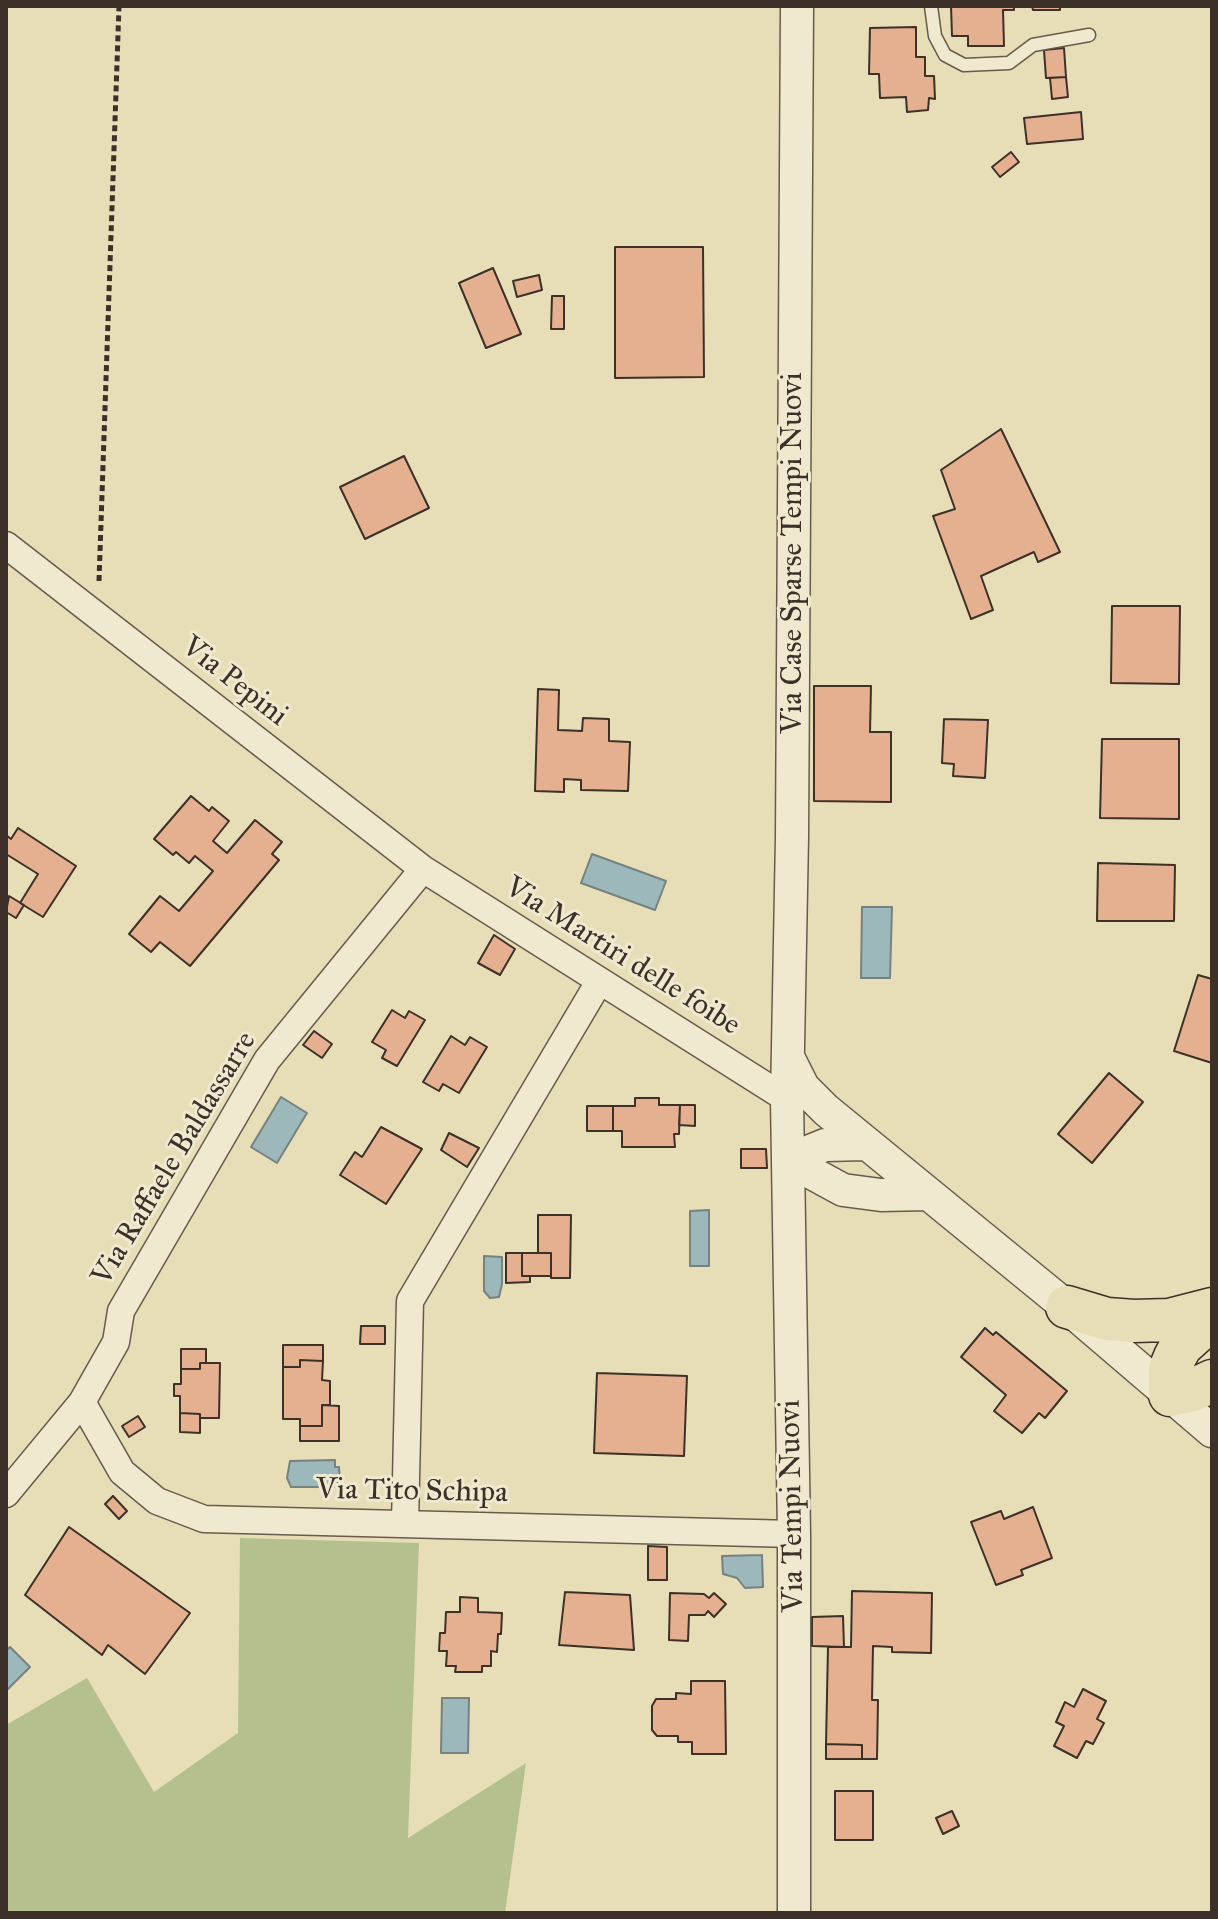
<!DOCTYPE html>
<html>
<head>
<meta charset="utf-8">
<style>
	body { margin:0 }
	#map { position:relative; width:1218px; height:1919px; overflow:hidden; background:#e7ddb7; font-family:"IM FELL Great Primer",serif }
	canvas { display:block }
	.frame { position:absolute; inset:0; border:8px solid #3c3029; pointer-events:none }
</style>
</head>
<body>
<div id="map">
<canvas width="1218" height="1919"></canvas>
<div class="frame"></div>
</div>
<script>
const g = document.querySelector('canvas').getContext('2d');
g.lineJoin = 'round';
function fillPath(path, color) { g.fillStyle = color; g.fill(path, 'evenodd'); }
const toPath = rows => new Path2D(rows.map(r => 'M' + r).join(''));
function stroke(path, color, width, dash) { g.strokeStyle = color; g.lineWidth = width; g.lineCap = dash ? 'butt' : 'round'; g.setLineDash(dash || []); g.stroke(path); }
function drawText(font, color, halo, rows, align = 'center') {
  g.font = font + ' "IM FELL Great Primer",serif'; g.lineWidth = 6; g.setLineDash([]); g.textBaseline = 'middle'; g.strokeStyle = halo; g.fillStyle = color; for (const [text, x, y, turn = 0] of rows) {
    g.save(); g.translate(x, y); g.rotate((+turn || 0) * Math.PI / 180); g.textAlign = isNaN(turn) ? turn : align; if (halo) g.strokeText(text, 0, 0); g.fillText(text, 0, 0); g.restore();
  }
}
const green = toPath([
	[240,1538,419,1543,408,1838,526,1763,505,1913,6,1913,6,1725,87,1678,154,1792,238,1733]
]);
const water = toPath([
	[592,854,666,881,655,910,581,883,592,854],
	[862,907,892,907,890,978,861,978,862,907],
	[281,1097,307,1113,277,1163,251,1147,281,1097],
	[709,1210,709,1266,690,1266,690,1211,709,1210],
	[484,1256,502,1257,502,1284,499,1297,490,1298,484,1291,484,1256],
	[335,1460,335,1467,339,1467,340,1482,335,1482,334,1487,291,1487,287,1478,290,1461,335,1460],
	[762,1555,763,1587,745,1588,737,1578,723,1574,722,1556,762,1555],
	[10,1647,30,1667,6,1691,6,1651,10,1647],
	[442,1698,469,1698,468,1753,441,1753,442,1698]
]);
const building = toPath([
	[951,6,1014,6,1014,10,1003,10,1004,46,968,46,968,36,952,36,951,6],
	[1032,6,1060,6,1060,10,1033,10,1032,6],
	[916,27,916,57,925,57,925,76,934,76,935,99,929,98,928,110,907,112,906,97,880,98,879,74,869,74,870,28,916,27],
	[1064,48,1066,77,1046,78,1044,50,1064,48],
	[1066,77,1068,97,1052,99,1050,78,1066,77],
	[1081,112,1083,139,1027,144,1024,118,1081,112],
	[1011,152,1019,162,1000,177,992,167,1011,152],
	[615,247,703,247,704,377,615,378,615,247],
	[493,268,521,334,486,348,459,283,493,268],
	[539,275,542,290,517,297,513,281,539,275],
	[552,296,564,296,564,329,551,329,552,296],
	[1001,429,1060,552,1038,562,1034,552,981,576,993,610,971,619,933,516,955,509,941,470,1001,429],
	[404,456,429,508,365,539,340,487,404,456],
	[1112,606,1180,606,1179,684,1111,683,1112,606],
	[814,686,871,686,870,732,891,732,891,802,814,801,814,686],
	[538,689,559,690,558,730,582,731,583,718,609,719,609,741,630,742,628,791,581,790,581,780,564,779,564,792,535,791,538,689],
	[944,719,988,720,985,778,953,776,954,764,942,763,944,719],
	[1102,739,1179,739,1179,819,1100,818,1102,739],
	[191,796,209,811,212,807,229,821,213,841,227,853,255,820,282,842,272,854,279,860,190,966,160,942,151,952,129,934,160,896,179,911,213,871,195,856,189,863,176,852,173,855,154,839,191,796],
	[18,828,76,866,43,917,20,903,38,874,6,854,6,835,11,839,18,828],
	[1098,863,1175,865,1174,921,1097,921,1098,863],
	[9,896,24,905,16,918,6,912,9,896],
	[494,935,515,949,500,975,478,963,494,935],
	[1198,975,1212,979,1212,1063,1174,1051,1198,975],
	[392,1010,405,1018,409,1011,425,1020,397,1066,382,1058,386,1050,372,1042,392,1010],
	[314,1031,332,1044,322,1058,303,1045,314,1031],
	[451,1036,465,1045,470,1037,487,1047,459,1093,443,1084,439,1091,423,1082,451,1036],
	[1109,1073,1143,1102,1092,1163,1058,1134,1109,1073],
	[635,1098,659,1098,659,1105,680,1105,679,1134,674,1134,675,1147,622,1147,622,1131,613,1131,613,1106,635,1106,635,1098],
	[680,1105,695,1105,695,1126,679,1125,680,1105],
	[587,1106,613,1106,613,1131,587,1131,587,1106],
	[381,1127,422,1149,386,1204,340,1175,355,1152,362,1157,381,1127],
	[449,1133,479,1148,467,1167,441,1150,449,1133],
	[741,1149,766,1149,767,1168,741,1168,741,1149],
	[538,1215,571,1215,570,1278,551,1278,551,1253,538,1253,538,1215],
	[506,1253,522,1253,522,1276,530,1276,530,1282,506,1283,506,1253],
	[522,1253,551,1253,551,1276,522,1276,522,1253],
	[361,1326,385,1326,385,1344,360,1344,361,1326],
	[985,1328,993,1335,996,1332,1067,1391,1045,1418,1039,1413,1022,1433,994,1411,1006,1395,961,1357,985,1328],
	[283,1345,323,1345,323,1361,300,1360,300,1367,283,1367,283,1345],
	[181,1349,206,1349,206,1363,200,1363,200,1369,181,1369,181,1349],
	[300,1360,323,1361,322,1380,330,1381,330,1405,322,1405,322,1426,300,1426,300,1419,283,1419,283,1367,300,1367,300,1360],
	[200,1363,220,1363,219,1418,200,1418,200,1414,180,1413,180,1396,174,1396,174,1384,181,1384,181,1369,200,1369,200,1363],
	[597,1373,687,1376,684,1456,594,1453,597,1373],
	[322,1405,339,1406,339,1441,300,1441,300,1426,322,1426,322,1405],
	[180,1413,200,1414,200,1433,180,1432,180,1413],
	[138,1416,145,1427,129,1437,122,1426,138,1416],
	[113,1496,127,1511,119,1519,105,1504,113,1496],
	[1033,1507,1052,1558,1021,1570,1023,1575,996,1585,971,1522,1001,1511,1004,1519,1033,1507],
	[69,1527,190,1613,145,1674,108,1645,102,1655,25,1595,69,1527],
	[648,1546,667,1547,667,1580,648,1580,648,1546],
	[852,1591,932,1593,931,1653,892,1652,892,1647,873,1646,872,1700,878,1700,877,1759,862,1759,862,1745,826,1744,828,1647,851,1647,852,1591],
	[565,1592,630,1595,634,1650,559,1645,565,1592],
	[670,1593,704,1594,709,1598,714,1593,726,1604,714,1617,708,1611,705,1615,689,1615,688,1641,669,1640,670,1593],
	[460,1597,478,1598,478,1612,502,1613,501,1634,498,1634,497,1652,491,1651,491,1666,482,1666,482,1672,455,1672,456,1666,446,1666,447,1651,439,1651,440,1633,445,1633,446,1612,460,1612,460,1597],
	[843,1616,844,1647,812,1646,812,1617,843,1616],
	[691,1681,725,1681,726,1754,692,1754,692,1742,678,1742,678,1736,657,1736,652,1730,652,1706,656,1699,676,1699,676,1693,691,1694,691,1681],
	[1083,1689,1106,1701,1097,1719,1104,1723,1093,1744,1086,1741,1077,1758,1054,1746,1064,1726,1056,1722,1065,1702,1074,1707,1083,1689],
	[826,1744,862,1745,862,1759,826,1759,826,1744],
	[835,1791,873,1791,873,1840,835,1840,835,1791],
	[952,1811,959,1826,943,1834,936,1818,952,1811]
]);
const path = toPath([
	[99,581,119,6]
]);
const service = toPath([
	[931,6,935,36,945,55,964,65,1009,63,1033,45,1089,35]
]);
const minor = toPath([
	[6,545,423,869,787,1099],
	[82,1402,122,1472,157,1501,204,1519,794,1534],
	[6,1494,82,1402,116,1342,121,1311,267,1060,423,869],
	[405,1524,410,1301,599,982]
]);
const tertiary = toPath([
	[788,1057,803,1087,826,1110,1067,1307,1212,1431],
	[788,1160,843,1190,881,1195,927,1194],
	[788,1160,825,1145,865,1144],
	[794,1913,794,1534,787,1099,792,837,797,6]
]);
const trunk = toPath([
	[1067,1307,1107,1319,1134,1321,1169,1320,1212,1309],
	[1212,1318,1181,1346,1175,1357,1170,1369,1170,1395,1193,1390,1212,1381]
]);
const streetNames = [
	["Via Case Sparse Tempi Nuovi",794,553,-90],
	["Via Pepini",234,682,38],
	["Via Martiri delle foibe",622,957,32],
	["Via Raffaele Baldassarre",175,1159,-59],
	["Via Tito Schipa",412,1492,1],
	["Via Tempi Nuovi",793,1506,-91]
];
fillPath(green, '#b4c18f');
fillPath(water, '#9db8ba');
stroke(water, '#768280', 2);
fillPath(building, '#e5b090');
stroke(building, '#3c3029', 2);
stroke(service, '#675b4c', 15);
stroke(minor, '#675b4c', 29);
stroke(tertiary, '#675b4c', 35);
stroke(trunk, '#3c3029', 45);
stroke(path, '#3c3029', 5, [6, 4]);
stroke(service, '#efe9d0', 12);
stroke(minor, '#efe9d0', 26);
stroke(tertiary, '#efe9d0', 32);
stroke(trunk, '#e7ddb7', 42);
drawText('30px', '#3c3029', '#efe9d0', streetNames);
</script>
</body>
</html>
